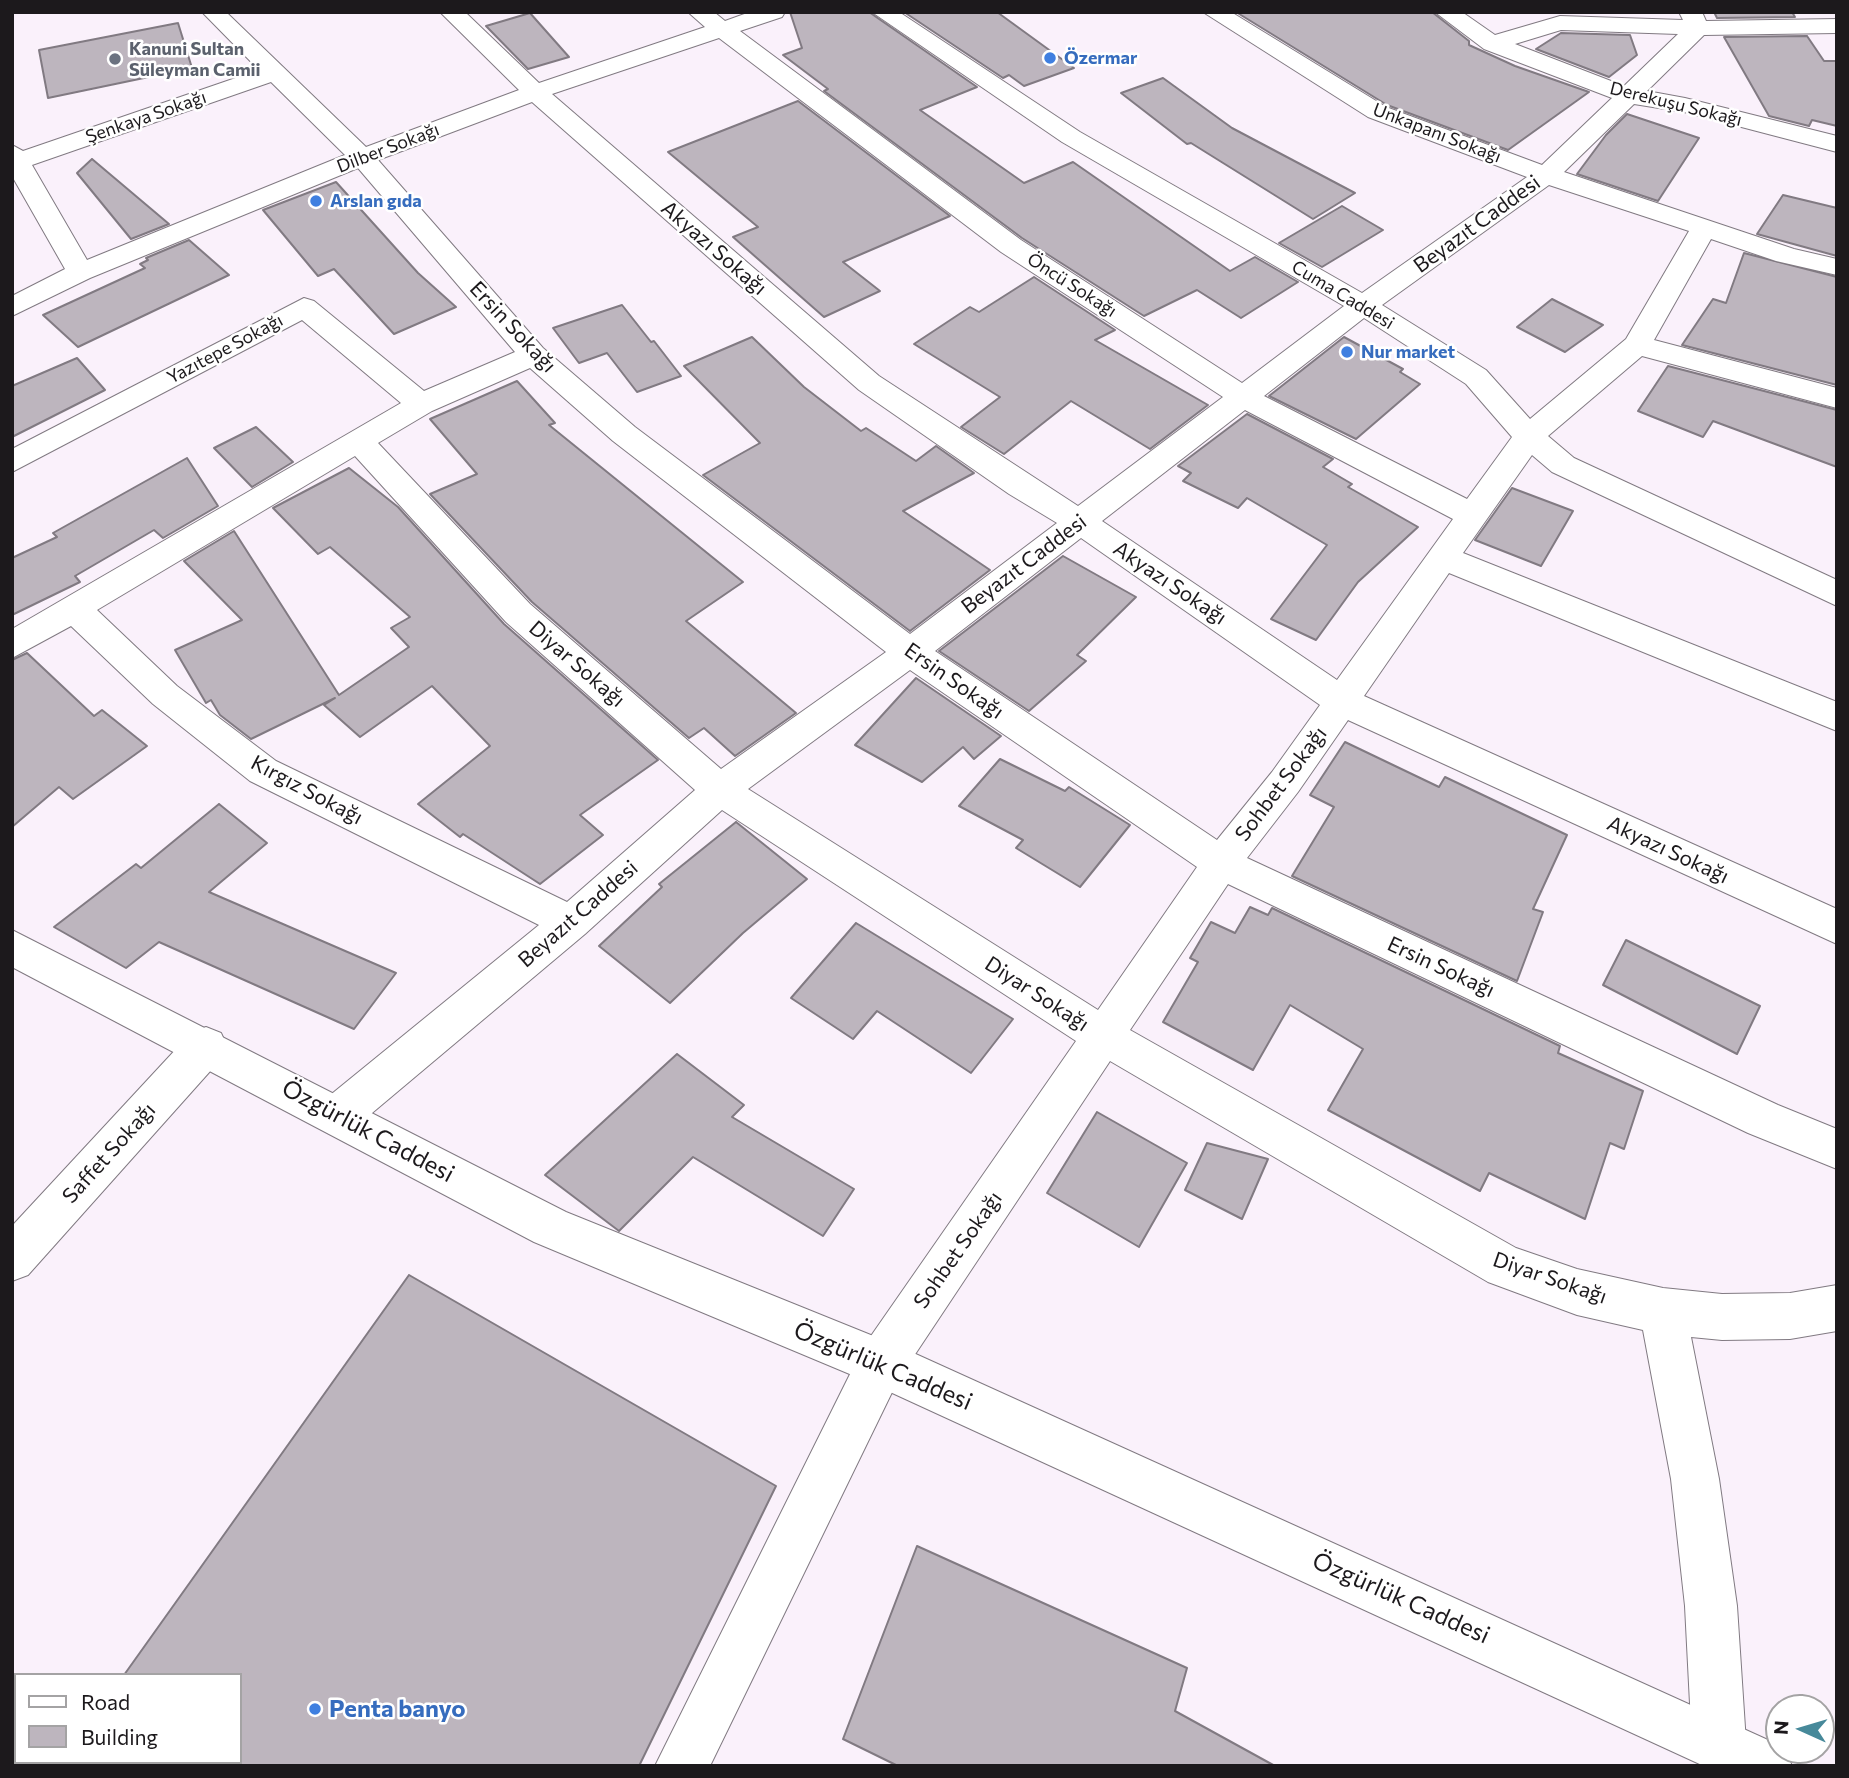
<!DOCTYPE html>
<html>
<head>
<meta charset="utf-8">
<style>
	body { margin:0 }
	#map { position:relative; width:1849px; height:1778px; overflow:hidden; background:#faf1fb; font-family:Commissioner,sans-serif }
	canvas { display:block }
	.frame { position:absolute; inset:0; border:14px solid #1c191c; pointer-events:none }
	.legend { position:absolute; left:14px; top:1673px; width:228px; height:91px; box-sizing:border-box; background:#fff; border:2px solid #a4a3a4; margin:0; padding:9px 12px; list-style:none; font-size:21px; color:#1c191c }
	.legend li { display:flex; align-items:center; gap:14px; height:35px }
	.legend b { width:35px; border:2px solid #a4a3a4 }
	.north { position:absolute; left:1765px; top:1694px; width:70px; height:70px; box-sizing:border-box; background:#fff; border:2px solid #a4a3a4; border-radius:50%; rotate:274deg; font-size:19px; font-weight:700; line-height:28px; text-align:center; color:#1c191c }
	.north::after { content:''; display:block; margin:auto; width:24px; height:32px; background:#47899a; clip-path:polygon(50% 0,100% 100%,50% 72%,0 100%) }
</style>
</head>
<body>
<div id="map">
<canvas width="1849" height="1778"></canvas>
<div class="frame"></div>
<ul class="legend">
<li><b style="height:9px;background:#fff"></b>Road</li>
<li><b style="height:19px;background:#bdb5be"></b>Building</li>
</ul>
<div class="north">N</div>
</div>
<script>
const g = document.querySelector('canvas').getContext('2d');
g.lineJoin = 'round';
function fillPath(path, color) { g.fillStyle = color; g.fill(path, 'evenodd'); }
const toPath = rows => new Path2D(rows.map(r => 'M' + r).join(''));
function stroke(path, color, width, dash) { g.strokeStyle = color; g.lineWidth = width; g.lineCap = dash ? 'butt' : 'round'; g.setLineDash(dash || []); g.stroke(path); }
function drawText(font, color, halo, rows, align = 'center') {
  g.font = font + ' Commissioner,sans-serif'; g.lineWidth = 5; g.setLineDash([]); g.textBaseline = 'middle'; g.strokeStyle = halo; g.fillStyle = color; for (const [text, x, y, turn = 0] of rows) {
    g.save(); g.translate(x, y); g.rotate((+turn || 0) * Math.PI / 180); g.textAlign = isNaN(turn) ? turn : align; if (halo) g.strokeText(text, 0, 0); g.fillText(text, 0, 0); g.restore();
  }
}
const building = toPath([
	[790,12,869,12,977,87,920,110,1024,183,1073,162,1230,271,1255,257,1298,282,1241,318,1197,290,1144,316,1022,238,824,91,828,89,783,55,802,48,790,12],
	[904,12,997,12,1074,68,1024,86,1009,75,1003,78,904,12],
	[1236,12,1432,12,1469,41,1469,45,1515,66,1589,92,1508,150,1387,105,1236,12],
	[1714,12,1792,12,1795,17,1717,18,1714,12],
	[530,13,569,57,528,69,486,26,530,13],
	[178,23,192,68,48,98,39,50,178,23],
	[1561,33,1630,35,1637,55,1609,77,1536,49,1561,33],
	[1807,36,1824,61,1837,61,1837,126,1812,120,1809,126,1769,116,1724,37,1807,36],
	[1163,78,1232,128,1355,193,1313,219,1191,143,1187,144,1121,93,1163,78],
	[798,101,950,216,843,262,880,291,824,317,733,237,758,227,668,152,798,101],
	[1627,114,1699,138,1658,201,1577,174,1606,135,1627,114],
	[92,159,169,224,131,239,77,173,92,159],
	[336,182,418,273,456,307,394,334,334,269,318,276,263,210,336,182],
	[1783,195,1837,208,1837,256,1757,234,1783,195],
	[1342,206,1383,230,1322,267,1279,243,1342,206],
	[189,240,229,275,78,347,43,315,145,268,140,264,148,260,146,258,189,240],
	[1744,253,1837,277,1837,385,1682,345,1713,299,1726,303,1744,253],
	[1034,277,1115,330,1095,340,1208,405,1150,449,1071,401,1004,454,961,427,1000,397,914,344,970,307,979,312,1034,277],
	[1552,299,1603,325,1565,352,1517,327,1552,299],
	[622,305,651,342,654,341,681,376,637,392,607,353,579,363,553,328,622,305],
	[752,337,804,387,861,431,866,428,916,461,936,446,974,473,903,511,990,570,910,631,703,475,760,443,684,366,752,337],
	[1344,337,1403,369,1400,372,1420,384,1356,439,1269,396,1344,337],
	[77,358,105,390,12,437,12,386,77,358],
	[1668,366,1837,410,1837,467,1713,421,1703,437,1638,411,1668,366],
	[517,381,555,423,549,425,743,582,686,621,796,713,735,756,704,728,689,738,532,602,430,494,477,474,430,419,517,381],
	[1247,414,1333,459,1323,467,1352,484,1348,487,1418,527,1358,582,1316,640,1271,619,1327,545,1247,498,1238,508,1183,481,1191,473,1178,466,1247,414],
	[256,427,293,462,252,487,214,448,256,427],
	[187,458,218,506,163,538,154,530,75,576,80,582,12,615,12,558,57,537,53,533,187,458],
	[349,468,398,507,504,624,658,760,580,815,603,835,540,884,463,834,460,837,418,804,490,746,432,686,360,737,324,705,335,698,251,739,220,715,211,700,206,703,175,650,242,620,184,561,234,531,339,695,409,647,391,628,410,617,330,547,318,554,273,508,349,468],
	[1512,488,1573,511,1541,566,1475,540,1512,488],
	[1063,556,1136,597,1077,655,1086,661,1029,711,939,651,1063,556],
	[27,653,94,716,102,710,147,746,73,799,59,787,12,827,12,660,27,653],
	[916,678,1001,736,974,759,963,747,922,782,855,745,916,678],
	[1345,742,1439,787,1445,777,1567,835,1533,909,1543,912,1517,981,1292,876,1334,807,1310,795,1345,742],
	[1000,759,1065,791,1069,787,1130,825,1080,887,1016,848,1023,840,959,806,1000,759],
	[219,804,267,843,209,892,396,973,354,1029,159,942,126,968,54,927,136,864,141,868,219,804],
	[736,822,807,879,743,933,670,1003,599,946,662,887,659,884,736,822],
	[1250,907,1268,915,1272,908,1560,1046,1558,1053,1643,1091,1624,1149,1610,1143,1585,1219,1489,1173,1480,1191,1328,1110,1363,1049,1290,1005,1253,1070,1163,1022,1198,962,1190,958,1211,922,1235,933,1250,907],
	[856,923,1013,1019,971,1073,877,1011,853,1039,791,998,856,923],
	[1626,940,1760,1006,1737,1054,1603,985,1626,940],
	[677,1054,744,1105,732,1117,854,1189,823,1236,693,1157,619,1231,545,1175,677,1054],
	[1097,1112,1187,1163,1139,1247,1047,1193,1097,1112],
	[1207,1143,1268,1159,1242,1219,1185,1190,1207,1143],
	[409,1275,776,1486,639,1766,240,1766,240,1675,124,1675,409,1275],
	[917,1546,1187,1668,1175,1711,1275,1766,898,1766,843,1739,917,1546]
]);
const street = toPath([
	[202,12,226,12,366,147,519,90,440,12,465,12,539,83,705,27,688,12,714,12,725,21,750,12,785,12,782,17,740,31,1021,240,1242,383,1344,306,1062,142,872,12,899,12,1080,132,1362,293,1527,177,1368,117,1203,12,1231,12,1386,107,1542,165,1612,98,1484,49,1435,12,1462,12,1495,35,1560,16,1683,20,1679,12,1702,12,1706,21,1837,19,1837,33,1704,35,1647,91,1685,98,1837,136,1837,152,1684,112,1634,104,1564,172,1794,249,1837,259,1837,275,1776,261,1711,239,1654,340,1837,388,1837,408,1642,356,1548,436,1574,458,1837,580,1837,606,1552,472,1532,455,1463,553,1837,702,1837,731,1449,573,1364,696,1837,909,1837,944,1348,720,1298,792,1247,858,1778,1105,1837,1129,1837,1169,1748,1133,1228,884,1130,1030,1516,1248,1577,1269,1663,1288,1722,1294,1790,1293,1837,1285,1837,1331,1790,1339,1722,1340,1691,1337,1719,1479,1737,1606,1746,1743,1738,1762,1729,1766,1709,1766,1700,1762,1692,1743,1685,1606,1671,1479,1643,1330,1577,1315,1488,1282,1110,1061,898,1380,710,1766,655,1766,864,1346,1076,1041,722,810,585,934,353,1129,338,1135,323,1129,317,1115,323,1101,539,925,250,781,153,704,71,626,12,658,12,629,401,403,302,320,12,472,12,449,304,298,314,301,424,391,515,352,358,168,90,278,12,316,12,296,65,269,12,176,12,145,23,151,259,70,202,12],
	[1561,30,1678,34,1624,86,1515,44,1561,30],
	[719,38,1001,252,1223,397,1078,506,879,376,552,94,719,38],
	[271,82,345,155,87,260,32,165,271,82],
	[532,102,859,390,1009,494,1057,523,910,634,635,427,543,348,378,160,532,102],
	[1549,185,1689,231,1626,339,1530,419,1486,370,1382,305,1549,185],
	[1364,318,1466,384,1512,437,1467,499,1264,396,1364,318],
	[530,368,613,441,886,652,721,769,530,604,378,443,432,411,530,368],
	[1245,410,1453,519,1337,680,1102,521,1245,410],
	[355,456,506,622,695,790,567,902,276,761,177,686,97,610,355,456],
	[1081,538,1320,705,1272,772,1217,840,935,651,1081,538],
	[910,670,1197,867,1098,1010,748,789,910,670],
	[206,1027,221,1033,227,1046,221,1059,28,1275,12,1281,12,1226,191,1033,206,1027]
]);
const secondary = toPath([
	[12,930,566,1212,898,1346,1779,1745,1779,1750,1785,1750,1792,1766,1704,1766,864,1380,534,1242,12,967,12,930]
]);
const markers = [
	[1050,58,7,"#3f7fe0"],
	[115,59,7,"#6b7280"],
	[316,201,7,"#3f7fe0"],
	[1347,352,7,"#3f7fe0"],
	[315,1709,7,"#3f7fe0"]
];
const farWorshipnames = [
	["Kanuni Sultan",129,49],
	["Süleyman Camii",129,70]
];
const farShopnames = [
	["Özermar",1064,58],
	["Arslan gıda",330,201],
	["Nur market",1361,352]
];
const farStreetnames = [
	["Derekuşu Sokağı",1676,104,14],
	["Şenkaya Sokağı",146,117,-19],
	["Unkapanı Sokağı",1437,133,21],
	["Dilber Sokağı",388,148,-21],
	["Öncü Sokağı",1072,285,33],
	["Cuma Caddesi",1343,295,31],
	["Yazıtepe Sokağı",225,349,-28]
];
const streetNames = [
	["Beyazıt Caddesi",1477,224,-36],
	["Akyazı Sokağı",714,248,41],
	["Ersin Sokağı",513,327,47],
	["Beyazıt Caddesi",1024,564,-37],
	["Akyazı Sokağı",1170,583,34],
	["Diyar Sokağı",577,664,41],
	["Ersin Sokağı",954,681,35],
	["Sohbet Sokağı",1281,784,-53],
	["Kırgız Sokağı",307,790,28],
	["Akyazı Sokağı",1668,850,25],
	["Beyazıt Caddesi",578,914,-41],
	["Ersin Sokağı",1441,967,25],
	["Diyar Sokağı",1037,994,33],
	["Saffet Sokağı",109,1153,-48],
	["Sohbet Sokağı",958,1250,-55],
	["Diyar Sokağı",1550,1278,19]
];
const nearStreetnames = [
	["Özgürlük Caddesi",368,1131,28],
	["Özgürlük Caddesi",883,1366,23],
	["Özgürlük Caddesi",1401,1598,24]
];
const nearShopnames = [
	["Penta banyo",329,1709]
];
fillPath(building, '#bdb5be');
stroke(building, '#817a82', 2);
stroke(street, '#817a82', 2);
stroke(secondary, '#817a82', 2);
fillPath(street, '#fff');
fillPath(secondary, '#fff');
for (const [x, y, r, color] of markers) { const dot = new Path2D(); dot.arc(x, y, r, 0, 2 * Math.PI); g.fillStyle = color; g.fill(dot); stroke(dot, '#fff', 2.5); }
drawText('bold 18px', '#5b616d', '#fff', farWorshipnames, 'left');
drawText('bold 18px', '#366cbe', '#fff', farShopnames, 'left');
drawText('18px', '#1c191c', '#fff', farStreetnames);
drawText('21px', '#1c191c', '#fff', streetNames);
drawText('24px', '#1c191c', '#fff', nearStreetnames);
drawText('bold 24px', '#366cbe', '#fff', nearShopnames, 'left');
</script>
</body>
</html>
